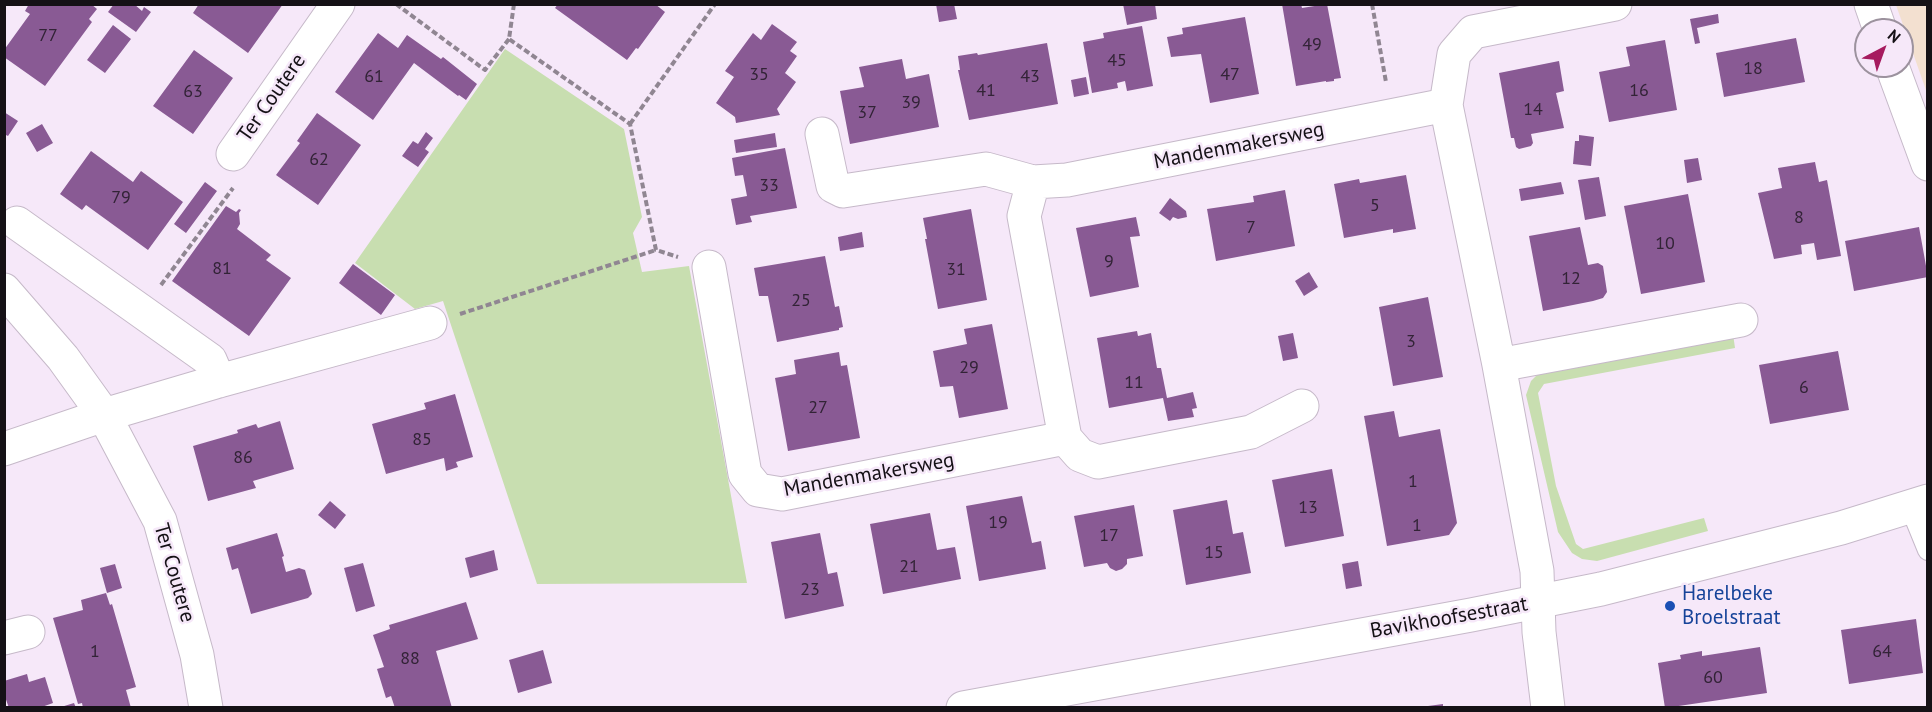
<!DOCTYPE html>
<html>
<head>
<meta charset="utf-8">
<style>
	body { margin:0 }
	#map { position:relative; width:1932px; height:712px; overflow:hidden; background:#f6e8f9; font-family:"PT Sans",sans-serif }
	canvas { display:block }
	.frame { position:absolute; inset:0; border:6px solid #151116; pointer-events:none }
	.north { position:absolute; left:1854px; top:18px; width:60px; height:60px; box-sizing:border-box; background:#f6e8f9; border:2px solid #9c929e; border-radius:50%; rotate:41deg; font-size:16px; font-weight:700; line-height:24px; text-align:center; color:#151116 }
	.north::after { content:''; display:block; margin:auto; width:21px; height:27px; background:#a61b5f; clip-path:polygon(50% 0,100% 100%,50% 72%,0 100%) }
</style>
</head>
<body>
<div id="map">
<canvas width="1932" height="712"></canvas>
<div class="frame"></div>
<div class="north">N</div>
</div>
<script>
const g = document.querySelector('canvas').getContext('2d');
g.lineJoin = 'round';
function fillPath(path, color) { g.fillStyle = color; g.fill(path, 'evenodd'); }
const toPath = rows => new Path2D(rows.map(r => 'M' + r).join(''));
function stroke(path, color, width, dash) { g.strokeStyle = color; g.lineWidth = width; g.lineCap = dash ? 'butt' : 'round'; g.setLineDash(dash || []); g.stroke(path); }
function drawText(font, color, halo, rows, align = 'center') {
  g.font = font + ' "PT Sans",sans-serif'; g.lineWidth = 5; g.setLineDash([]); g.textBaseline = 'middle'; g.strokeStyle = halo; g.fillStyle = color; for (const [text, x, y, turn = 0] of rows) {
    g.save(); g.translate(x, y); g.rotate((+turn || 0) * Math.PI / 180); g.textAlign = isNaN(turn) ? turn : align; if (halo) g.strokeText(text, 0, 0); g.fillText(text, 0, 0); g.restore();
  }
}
const industrial = toPath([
	[1896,5,1927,5,1927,93]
]);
const green = toPath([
	[505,49,624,129,642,217,633,233,642,272,689,266,747,583,537,584,443,301,415,309,355,263],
	[1733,334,1735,348,1544,384,1538,393,1556,486,1576,544,1583,549,1704,518,1708,531,1597,561,1582,559,1572,553,1558,532,1526,395,1531,381,1539,373]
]);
const building = toPath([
	[29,4,91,4,97,9,89,19,92,22,45,86,4,57,4,50,30,14,25,11],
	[114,4,134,4,142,11,144,7,151,12,136,32,108,12],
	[199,4,283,4,248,53,193,13],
	[558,4,655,4,665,12,638,49,636,48,627,60,555,8],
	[936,4,954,4,957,19,939,22],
	[1123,4,1155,4,1157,19,1127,25],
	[1282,4,1301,4,1302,8,1327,4,1341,78,1334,79,1334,81,1326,82,1326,81,1296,86],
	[1718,14,1719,23,1697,28,1700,43,1695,44,1690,19],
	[1245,17,1259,94,1210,103,1201,54,1171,57,1167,37,1183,34,1182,28],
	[772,24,797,42,790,51,797,56,785,73,796,82,777,109,780,115,736,123,735,117,716,103,734,77,725,71,753,33,761,40],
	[113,25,131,39,105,73,87,60],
	[1142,26,1153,86,1127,91,1125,81,1117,83,1118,88,1092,93,1083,42,1104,38,1103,33],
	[378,33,398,48,407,35,441,59,443,57,477,84,466,100,459,95,458,96,414,63,373,120,335,92],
	[1796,38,1805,82,1724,97,1716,53],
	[1665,40,1677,110,1609,122,1599,72,1630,66,1626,47],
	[1047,43,1058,104,969,120,958,70,960,70,958,56,977,53,978,55],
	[194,50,233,78,193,134,153,106],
	[902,59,906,79,929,74,939,127,850,144,840,91,864,87,859,67],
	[1559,61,1564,91,1556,93,1564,128,1531,134,1533,143,1531,146,1519,149,1516,147,1514,138,1511,138,1499,73],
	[1086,77,1089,94,1074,97,1071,80],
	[4,112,18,121,8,136,4,134],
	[317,113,361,145,318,205,276,175,300,143,297,141],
	[42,124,53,143,37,152,26,133],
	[426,132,433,138,425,149,429,152,418,167,402,156,413,141,418,144],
	[775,133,777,147,736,153,734,140],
	[1579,135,1594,137,1591,166,1573,164,1575,141,1579,141],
	[785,148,797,208,750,216,752,222,736,225,731,199,747,196,743,175,735,176,732,158],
	[91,151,133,182,141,171,183,202,148,250,86,205,82,210,60,194],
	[1698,158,1702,180,1687,183,1684,160],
	[1815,162,1819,182,1827,180,1841,256,1817,260,1814,243,1801,245,1802,254,1774,259,1758,193,1782,188,1778,168],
	[1406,175,1416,229,1393,233,1393,229,1344,238,1334,184,1359,179,1360,183],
	[1599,177,1606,216,1585,220,1578,180],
	[205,182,217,191,186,233,174,224],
	[1561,182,1564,194,1521,201,1519,189],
	[1285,190,1295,246,1216,261,1207,209,1254,202,1253,196],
	[1688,194,1705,282,1641,294,1624,206],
	[1170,198,1186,211,1187,217,1178,219,1173,217,1170,221,1159,213],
	[226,206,236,212,239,209,241,210,239,213,240,224,237,229,271,255,266,260,291,278,249,336,172,281],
	[971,209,987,300,938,309,925,239,927,239,923,218],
	[1136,217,1140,236,1130,237,1139,287,1090,297,1076,228],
	[1580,227,1588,265,1598,263,1603,266,1607,292,1603,298,1593,301,1543,311,1529,236],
	[1919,227,1928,277,1854,291,1845,241],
	[862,232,864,247,840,251,838,237],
	[825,256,835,307,839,306,843,327,839,328,839,330,777,342,768,296,759,296,754,268],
	[353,264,395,295,381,315,339,283],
	[1309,272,1318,287,1304,296,1295,281],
	[1428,297,1443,377,1393,386,1379,307],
	[992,324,1008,409,959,418,953,386,940,387,933,351,967,344,964,329],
	[1137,331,1138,336,1151,333,1157,368,1161,368,1167,398,1193,392,1197,408,1192,409,1194,417,1168,421,1163,398,1109,408,1097,338],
	[1293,333,1298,358,1283,361,1278,336],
	[1838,351,1849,410,1770,424,1759,365],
	[839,352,841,366,847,365,860,438,788,451,775,378,796,374,794,360],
	[455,394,473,457,456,462,458,467,446,471,444,458,386,474,372,424,426,409,424,403],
	[1394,411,1399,437,1440,429,1457,523,1449,535,1387,546,1364,416],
	[280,421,294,469,253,481,256,488,208,501,193,446,238,433,237,430,256,424,258,428],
	[1332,469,1344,536,1285,547,1272,480],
	[1022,496,1032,543,1041,541,1046,569,979,581,966,506],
	[1227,500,1233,534,1243,532,1251,573,1186,585,1173,510],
	[330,501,346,515,335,529,318,515],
	[1134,505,1143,556,1127,559,1127,564,1122,569,1116,571,1110,568,1107,563,1084,567,1074,516],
	[930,513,937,550,955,547,961,579,883,594,870,524],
	[277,533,284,556,282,557,286,572,299,568,305,570,312,594,308,598,251,614,238,568,232,570,226,548],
	[820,533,828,574,837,572,844,606,785,619,771,542],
	[494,550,498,570,470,578,465,558],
	[1358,561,1362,586,1346,589,1342,564],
	[363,563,375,606,356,612,344,568],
	[115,564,122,588,107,593,100,568],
	[106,593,110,605,112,604,136,687,126,690,131,708,83,708,82,703,78,704,53,618,83,610,81,600],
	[466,602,478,639,436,651,452,708,395,708,391,696,386,698,377,669,384,667,373,635,390,629,389,625],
	[1916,619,1923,673,1849,684,1841,630],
	[1760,647,1767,693,1665,708,1658,663,1681,659,1680,655,1702,651,1702,656],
	[543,650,552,683,518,693,509,660],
	[27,674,29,682,45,677,53,703,39,708,9,708,4,694,4,681],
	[74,703,76,708,62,708,61,707],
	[1443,704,1443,708,1428,708,1428,706]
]);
const path = toPath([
	[396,4,485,70,509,39],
	[514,4,509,39,630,124,656,250,678,257],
	[1372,4,1386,82],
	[630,124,715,4],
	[161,285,233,188],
	[460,314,656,250]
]);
const lane = toPath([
	[1910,506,1928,550]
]);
const street = toPath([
	[1871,4,1880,30],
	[1892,66,1928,164],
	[1446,105,1499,365],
	[822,134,833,186,843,191,986,169,1033,182,1067,180,1446,105,1454,54,1473,32,1615,4],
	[233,154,338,4],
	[1033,182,1024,216,1065,438],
	[17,223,210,360,219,381],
	[709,267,745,474,758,490,782,494,1065,438,1080,455,1098,462,1251,432,1302,406],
	[4,290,63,358,104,415,160,521,197,655,206,708],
	[4,449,104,415,219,381,430,323],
	[4,638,28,632],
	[1548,708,1539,632,1537,571,1499,365,1741,320]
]);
const secondary = toPath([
	[963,708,1471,615,1601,589,1841,528,1928,501]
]);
const markers = [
	[1670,606,6,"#1a4fb4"]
];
const numberNames = [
	["77",48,36],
	["49",1312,45],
	["45",1117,61],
	["18",1753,69],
	["35",759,75],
	["47",1230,75],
	["61",374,77],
	["43",1030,77],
	["41",986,91],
	["16",1639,91],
	["63",193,92],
	["39",911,103],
	["14",1533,110],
	["37",867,113],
	["62",319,160],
	["33",769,186],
	["79",121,198],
	["5",1375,206],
	["8",1799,218],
	["7",1251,228],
	["10",1665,244],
	["9",1109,262],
	["81",222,269],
	["31",956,270],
	["12",1571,279],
	["25",801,301],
	["3",1411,342],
	["29",969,368],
	["11",1134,383],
	["6",1804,388],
	["27",818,408],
	["85",422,440],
	["86",243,458],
	["1",1413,482],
	["13",1308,508],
	["19",998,523],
	["1",1417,526],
	["17",1109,536],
	["15",1214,553],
	["21",909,567],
	["23",810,590],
	["1",95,652],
	["64",1882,652],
	["88",410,659],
	["60",1713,678]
];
const streetNames = [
	["Ter Coutere",272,98,-55],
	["Mandenmakersweg",1239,146,-11],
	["Mandenmakersweg",869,475,-10],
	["Ter Coutere",174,573,74],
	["Bavikhoofsestraat",1449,618,-10]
];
const transitNames = [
	["Harelbeke",1682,594],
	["Broelstraat",1682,618]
];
fillPath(industrial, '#f3e0d0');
fillPath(green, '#c8deb0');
fillPath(building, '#895a94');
stroke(lane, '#c6b9c9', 22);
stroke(street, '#c6b9c9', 35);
stroke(secondary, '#c6b9c9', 35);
stroke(path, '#908692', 4, [6, 3]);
stroke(lane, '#fff', 20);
stroke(street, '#fff', 33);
stroke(secondary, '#fff', 33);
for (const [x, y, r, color] of markers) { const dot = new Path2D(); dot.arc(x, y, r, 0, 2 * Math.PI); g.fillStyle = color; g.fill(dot); stroke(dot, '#f6e8f9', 2); }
drawText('18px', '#322336', null, numberNames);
drawText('21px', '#151116', '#f6e8f9', streetNames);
drawText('21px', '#164399', '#f6e8f9', transitNames, 'left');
</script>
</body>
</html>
